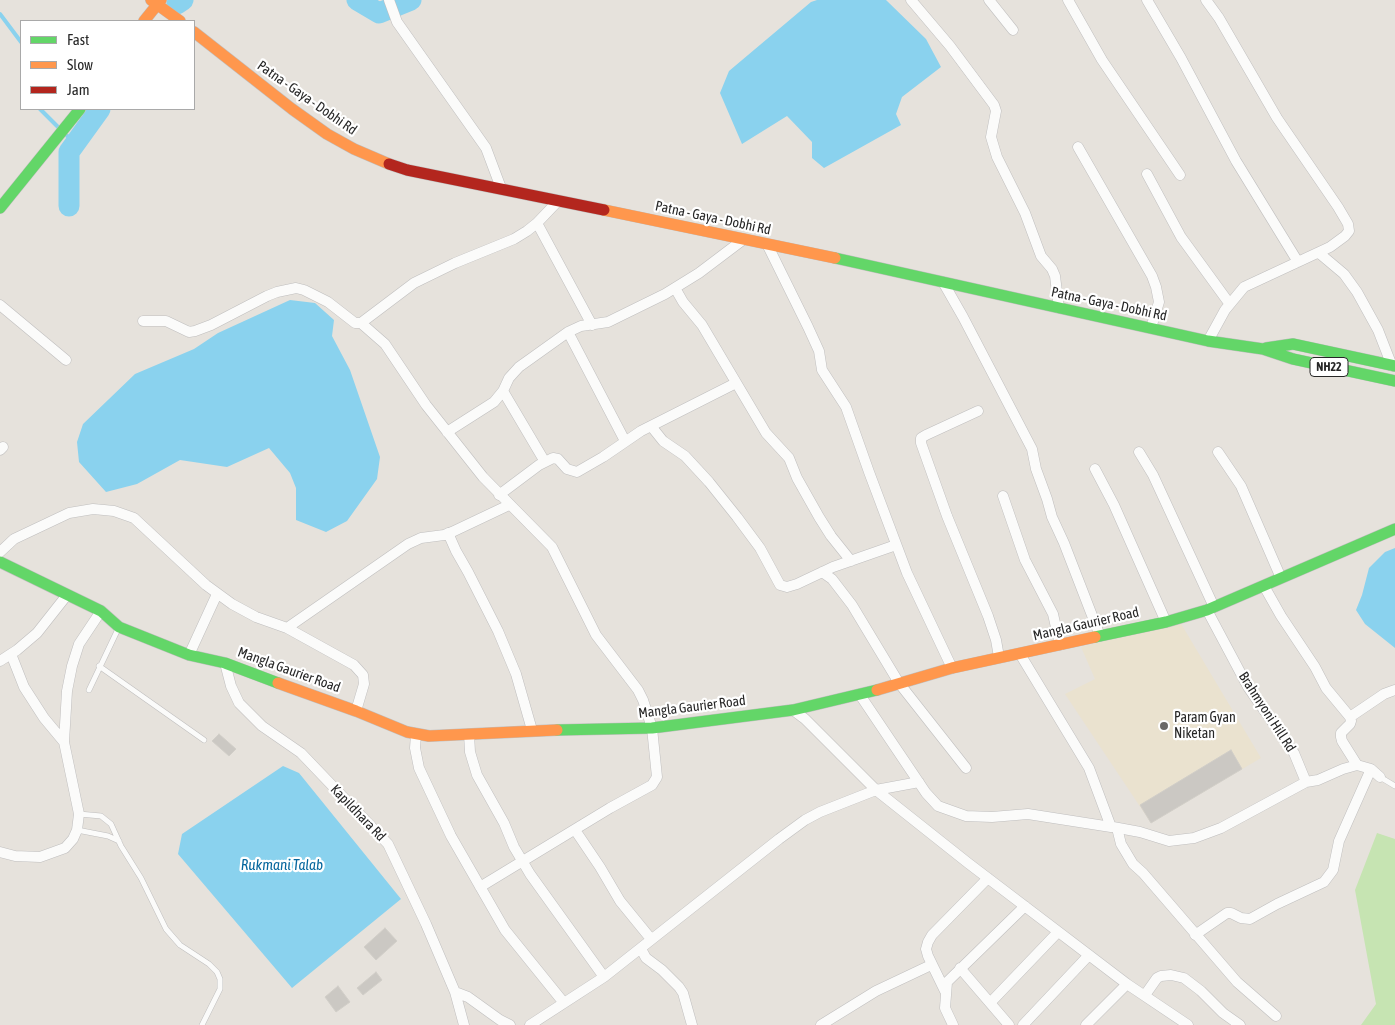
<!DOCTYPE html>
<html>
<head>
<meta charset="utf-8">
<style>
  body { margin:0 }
  #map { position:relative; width:1395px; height:1025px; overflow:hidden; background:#e6e2dc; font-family:"Asap Condensed",sans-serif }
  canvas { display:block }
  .legend { position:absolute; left:20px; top:20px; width:175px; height:90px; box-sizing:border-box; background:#fff; border:1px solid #a9a9a9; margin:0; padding:6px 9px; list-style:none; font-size:15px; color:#272727 }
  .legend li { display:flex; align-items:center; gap:10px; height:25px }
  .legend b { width:25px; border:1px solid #a9a9a9 }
</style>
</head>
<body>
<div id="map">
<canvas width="1395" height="1025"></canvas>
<ul class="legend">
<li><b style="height:6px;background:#63d668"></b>Fast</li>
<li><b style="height:6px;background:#ff974d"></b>Slow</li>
<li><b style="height:6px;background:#b3261e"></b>Jam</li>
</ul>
</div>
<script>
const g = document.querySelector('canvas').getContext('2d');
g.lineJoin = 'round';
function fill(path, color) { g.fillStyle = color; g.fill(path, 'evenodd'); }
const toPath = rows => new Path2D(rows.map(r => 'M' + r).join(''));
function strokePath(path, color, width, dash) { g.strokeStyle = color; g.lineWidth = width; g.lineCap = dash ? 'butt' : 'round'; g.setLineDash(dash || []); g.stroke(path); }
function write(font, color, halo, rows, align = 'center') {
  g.font = font + ' "Asap Condensed",sans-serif'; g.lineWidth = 4.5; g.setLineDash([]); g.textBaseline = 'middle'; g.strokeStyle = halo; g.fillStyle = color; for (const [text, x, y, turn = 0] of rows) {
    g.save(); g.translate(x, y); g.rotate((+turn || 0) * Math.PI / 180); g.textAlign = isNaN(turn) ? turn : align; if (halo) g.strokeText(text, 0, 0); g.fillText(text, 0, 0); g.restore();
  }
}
fill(toPath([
  [1180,622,1261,758,1151,823,1065,694,1095,679,1081,647]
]), '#eae2cf');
fill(toPath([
  [1377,833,1395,839,1395,1025,1361,1025,1376,1004,1355,890]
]), '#c6e4b2');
fill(toPath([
  [817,0,886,0,926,39,941,67,902,97,896,114,901,125,824,168,812,158,812,142,787,116,742,144,720,93,729,71,811,2],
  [290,300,315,303,334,320,332,336,350,370,380,457,377,479,347,521,326,532,296,520,296,488,290,473,269,448,227,467,180,460,137,484,106,492,79,462,77,442,83,424,135,374,194,349,218,333],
  [1395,548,1395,648,1365,624,1356,610,1362,595,1369,568,1385,552],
  [283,766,299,773,401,899,292,988,178,854,182,834]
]), '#8ad2ee');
strokePath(toPath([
  [0,14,21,42],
  [40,109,59,128],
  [64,133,75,143]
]), '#8ad2ee', 4);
strokePath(toPath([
  [357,0,379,13,411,0],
  [177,4,183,0],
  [69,206,69,152,100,109]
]), '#8ad2ee', 21);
const building = toPath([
  [219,734,236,749,229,756,212,741,219,734],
  [1231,750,1242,769,1151,823,1140,805,1231,750],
  [385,928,397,941,376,960,364,947,385,928],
  [376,972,382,980,363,995,357,988,376,972],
  [338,986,350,1002,336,1012,325,997,338,986]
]);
fill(building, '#cbc8c3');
strokePath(building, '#d1cec8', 1);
const lane = toPath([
  [99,666,204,740],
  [89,690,119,627],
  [1380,777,1395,786],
  [79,814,101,816,111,824,121,846,141,878,166,929,180,945,209,964,217,972,220,979,220,989,202,1025],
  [77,830,108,836,119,841]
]);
const street = toPath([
  [389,0,397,22,486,148,501,188],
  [911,0,950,46,994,105,996,111,991,137,997,157,1025,213,1041,256,1052,269,1055,276,1059,308],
  [989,0,1013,30],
  [1068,0,1102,60,1180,175],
  [1147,0,1181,58,1236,161,1298,262],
  [1206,0,1219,18,1277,118,1338,207,1348,224,1349,231,1345,236,1330,247,1244,287,1225,310,1208,341],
  [1078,147,1152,276,1156,287,1159,302,1151,328],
  [1147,174,1181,237,1229,303],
  [537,223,592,325],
  [767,244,808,327,819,351,822,370,846,407,869,472,907,573,952,668],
  [1319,253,1344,274,1357,292,1378,330,1392,366],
  [943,282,963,317,1032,449,1036,469,1047,499,1052,517,1064,543,1100,636],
  [675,288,683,302,702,325,766,433,789,458,797,478,819,517,831,536,851,561],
  [0,305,66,360],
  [143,321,166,321,189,332,195,331,211,325,267,296,277,292,296,288,304,290,328,302,355,323,361,323,414,283,455,263,514,239,527,231,537,223,558,201],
  [361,323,385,344,426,405,483,477,552,547,596,635,638,690,643,700,652,728,657,777,652,785,610,808,480,887],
  [568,332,625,441],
  [503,391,545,462],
  [978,411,926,435,921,438,921,443,947,516,988,616,996,640,999,657],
  [651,426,663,441,685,456,709,482,737,517,760,548,780,585,787,587,797,584,833,567,896,545],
  [447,432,494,402,503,391,509,378,519,367,568,332,581,326,608,322,665,294,699,273,744,239],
  [0,450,3,447],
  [1139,452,1153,475,1214,607],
  [1218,452,1241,486,1281,578],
  [1095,469,1114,505,1166,622],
  [499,495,539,465,553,458,558,459,567,469,577,472,603,457,641,431,736,383],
  [1003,496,1025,560,1053,614,1060,645],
  [448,533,456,551,468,572,498,631,516,674,532,730],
  [0,552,14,539,69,513,93,509,104,510,114,511,134,518,206,585,232,604,256,617,287,628,354,665,363,675,364,684,356,711],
  [822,572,832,579,852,605,899,683,966,768],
  [1264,586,1281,616,1315,667,1326,688,1350,717,1351,721,1350,724,1341,733,1341,737,1342,741,1357,765],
  [1207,610,1248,687,1294,753,1306,782,1318,780,1343,769,1357,765,1371,769,1380,777],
  [287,628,408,544,421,538,444,535,452,532,509,505],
  [11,654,24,687,44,718,64,742],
  [189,655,217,594],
  [0,661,17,650,37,633,67,595],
  [225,663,231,686,239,703,262,726,301,753,388,844,426,924,455,992],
  [860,695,926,793,938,806,966,816,992,817,1028,814,1111,827,1089,768,1020,654],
  [793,710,805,719,876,790,968,863,1127,984,1188,1025],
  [1350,717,1384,694,1395,690],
  [416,734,415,748,419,768,451,836,505,930,564,1003],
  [469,734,470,752,477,775,504,823,514,847,530,874,604,977,779,839,805,820,820,812,876,790,919,782],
  [1113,827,1140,832,1169,841,1194,838,1221,828,1306,782],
  [1117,828,1121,844,1133,864,1143,873,1237,982,1276,1016],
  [575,830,600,867,620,901,651,939],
  [0,852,15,856,40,857,65,848,73,839,77,830,79,814,64,742,67,691,72,666,79,644,101,611],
  [1195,935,1227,913,1231,913,1241,918,1250,919,1277,904,1324,882,1333,870,1339,841,1371,769],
  [641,949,646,958,662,970,679,987,683,993,692,1025],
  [960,968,1009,1025],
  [945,991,928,956,926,949,928,942,932,935,988,878],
  [1145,995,1157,978,1161,976,1171,975,1184,978,1201,991,1223,1013,1240,1025],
  [990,1003,1058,932],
  [464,1025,455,992,468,997,500,1020,510,1025],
  [530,1025,604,977],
  [821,1025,876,991,931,965],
  [953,1025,945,1008,947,982,1025,906],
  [1023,1025,1089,955],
  [1086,1025,1127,984]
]);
const fast = toPath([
  [0,208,80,109],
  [835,258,1208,341,1263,349,1293,359,1395,381],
  [1266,348,1293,344,1395,366],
  [0,562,101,611,119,627,189,655,225,663,278,683],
  [1095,637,1166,622,1207,610,1395,529],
  [557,730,652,728,793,710,877,690]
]);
const slow = toPath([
  [151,0,180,21],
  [144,21,161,0],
  [194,32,292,109,327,134,354,149,389,164],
  [604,210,835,258],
  [278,683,356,711,407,732,429,736,557,730],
  [877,690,952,668,1095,637]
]);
const jam = toPath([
  [389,164,407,170,604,210]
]);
strokePath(lane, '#bfbebe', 6);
strokePath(street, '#bfbebe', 11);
strokePath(fast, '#bfbebe', 12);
strokePath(slow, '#bfbebe', 12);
strokePath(jam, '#bfbebe', 12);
strokePath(lane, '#fbfbfa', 5);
strokePath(street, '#fbfbfa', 10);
strokePath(fast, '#63d668', 11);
strokePath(slow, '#ff974d', 11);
strokePath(jam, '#b3261e', 11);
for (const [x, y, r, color] of [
  [1164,726,5,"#6a6866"]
]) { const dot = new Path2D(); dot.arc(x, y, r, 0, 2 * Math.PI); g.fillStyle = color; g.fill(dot); strokePath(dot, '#fff', 2); }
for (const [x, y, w] of [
  [1329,367,38]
]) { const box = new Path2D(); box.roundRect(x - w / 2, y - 9.5, w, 19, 4); g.fillStyle = '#fff'; g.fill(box); strokePath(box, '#272727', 1); }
write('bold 12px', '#272727', null, [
  ["NH22",1329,367]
]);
write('14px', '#272727', '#fff', [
  ["Patna - Gaya - Dobhi Rd",307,98,35],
  ["Patna - Gaya - Dobhi Rd",713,218,12],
  ["Patna - Gaya - Dobhi Rd",1109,304,12],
  ["Mangla Gaurier Road",1086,624,-13],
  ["Mangla Gaurier Road",289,670,20],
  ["Mangla Gaurier Road",692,707,-7],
  ["Brahmyoni Hill Rd",1267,712,57],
  ["Kapildhara Rd",358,813,46]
]);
write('14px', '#272727', '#fff', [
  ["Param Gyan",1174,718],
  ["Niketan",1174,734]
], 'left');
write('italic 15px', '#05669d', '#fff', [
  ["Rukmani Talab",282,865]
]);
</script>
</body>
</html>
